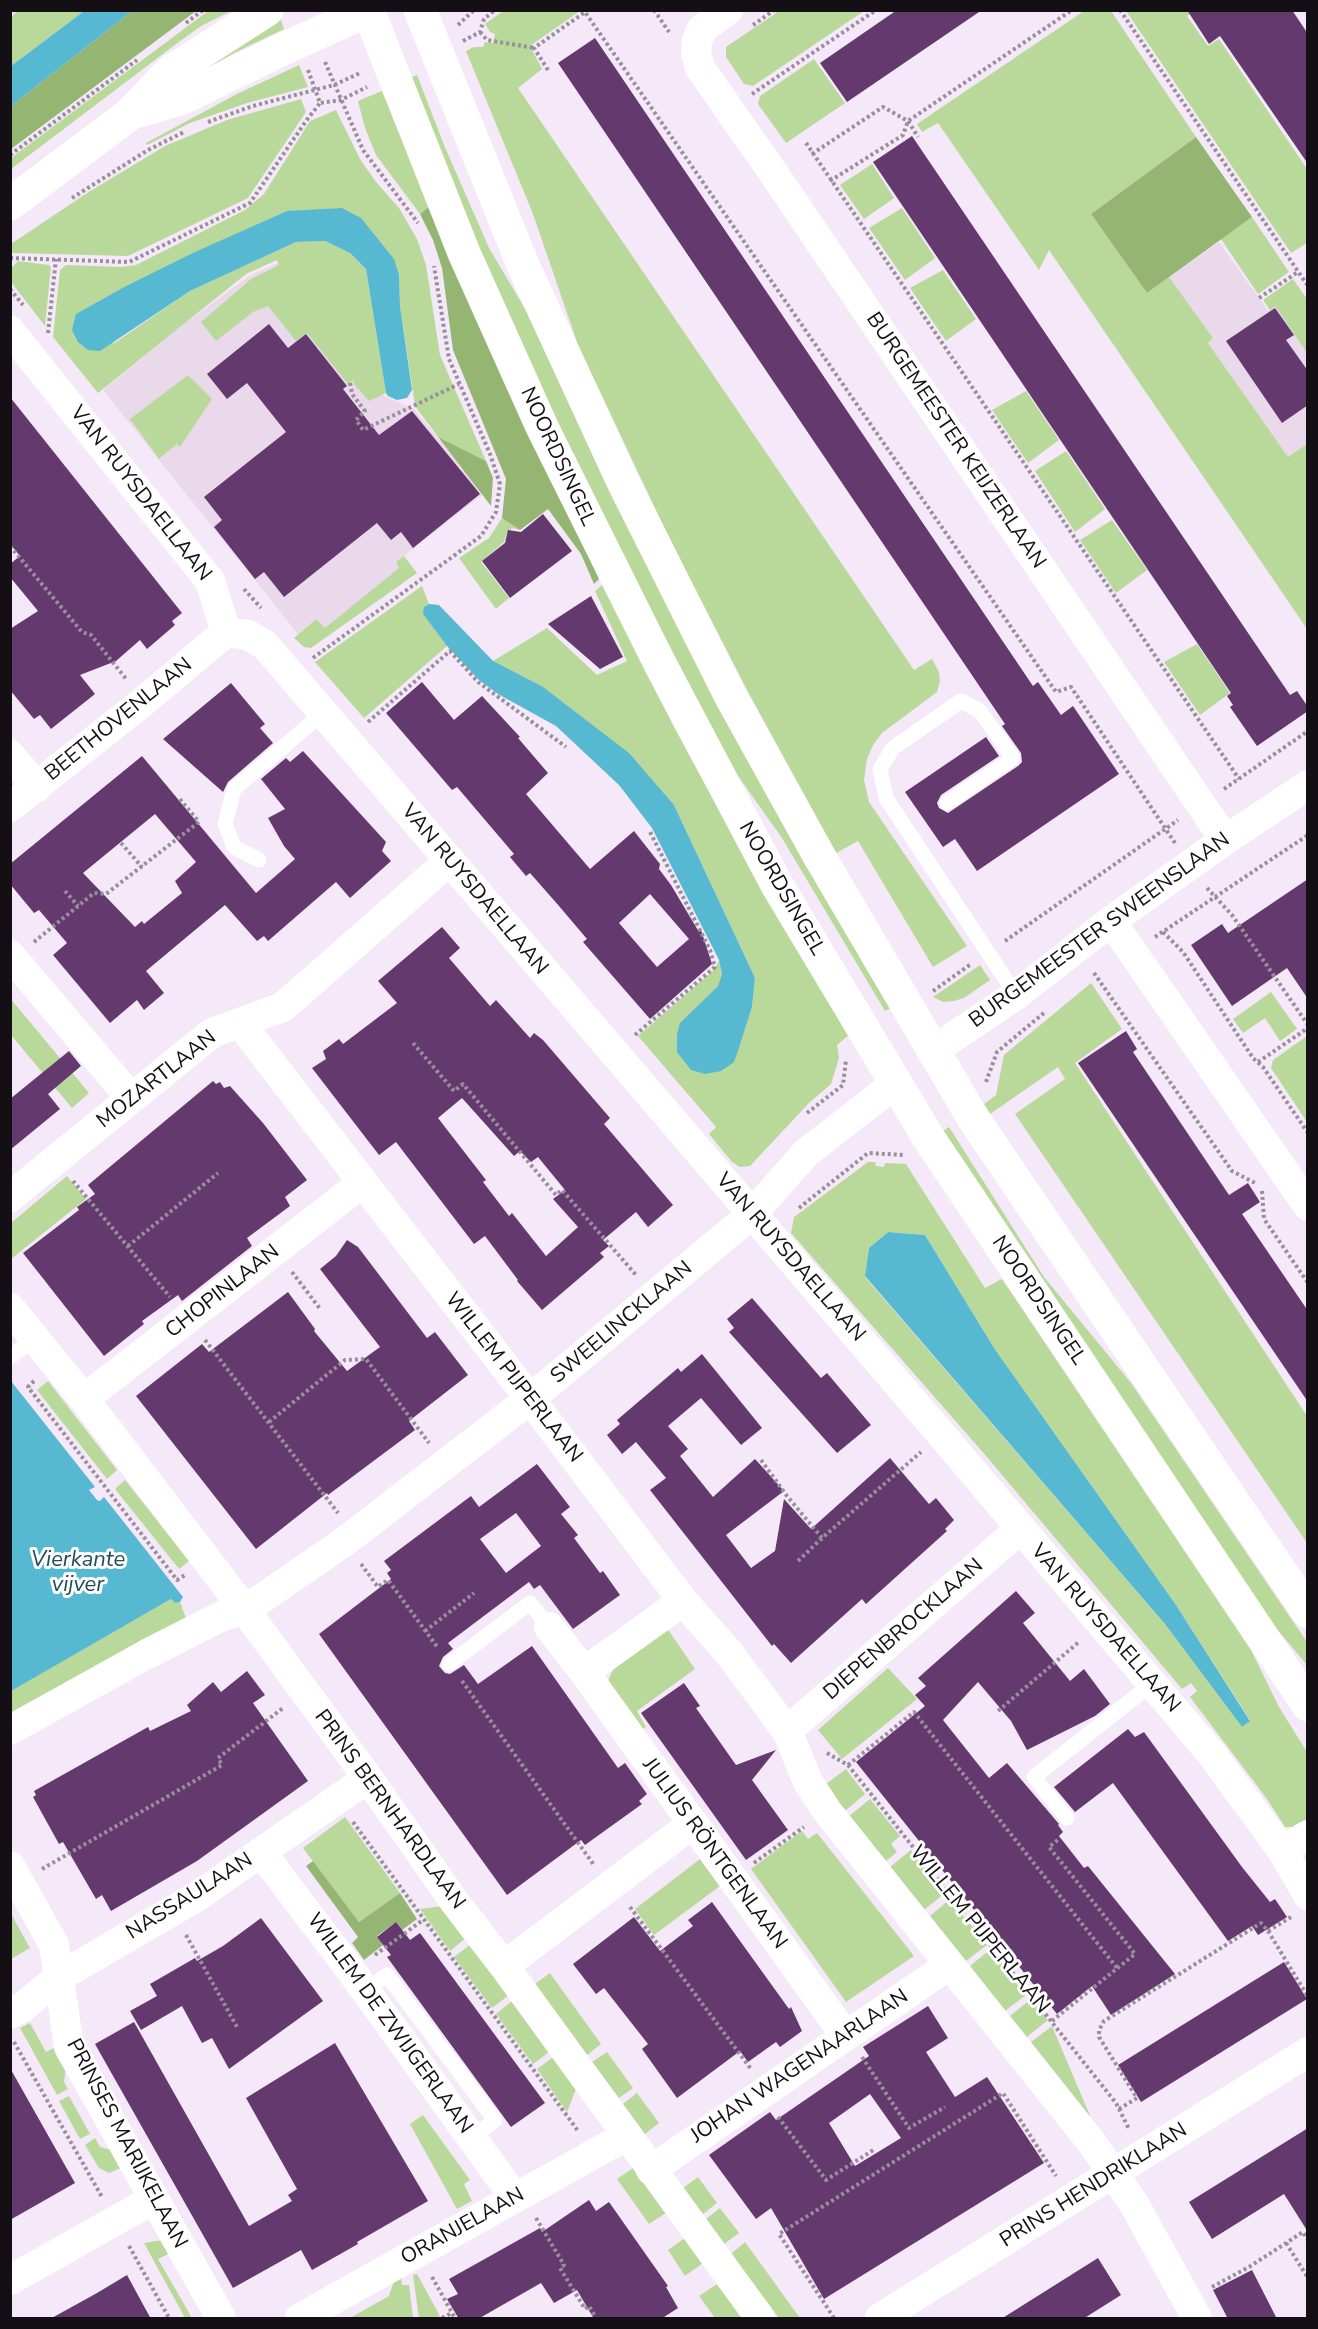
<!DOCTYPE html>
<html>
<head>
<meta charset="utf-8">
<style>
  body { margin:0 }
  #map { position:relative; width:1318px; height:2329px; overflow:hidden; background:#f5e8f8; font-family:"Nunito Sans",sans-serif }
  canvas { display:block }
  .frame { position:absolute; inset:0; border:12px solid #130f14; pointer-events:none }
</style>
</head>
<body>
<div id="map">
<canvas width="1318" height="2329"></canvas>
<div class="frame"></div>
</div>
<script>
const g = document.querySelector('canvas').getContext('2d');
g.lineJoin = 'round';
function fill(path, color) { g.fillStyle = color; g.fill(path, 'evenodd'); }
const toPath = rows => new Path2D(rows.map(r => 'M' + r).join(''));
function strokePath(path, color, width, dash) { g.strokeStyle = color; g.lineWidth = width; g.lineCap = dash ? 'butt' : 'round'; g.setLineDash(dash || []); g.stroke(path); }
function write(font, color, halo, rows, align = 'center') {
  g.font = font + ' "Nunito Sans",sans-serif'; g.lineWidth = 6; g.setLineDash([]); g.textBaseline = 'middle'; g.strokeStyle = halo; g.fillStyle = color; for (const [text, x, y, turn = 0] of rows) {
    g.save(); g.translate(x, y); g.rotate((+turn || 0) * Math.PI / 180); g.textAlign = isNaN(turn) ? turn : align; if (halo) g.strokeText(text, 0, 0); g.fillText(text, 0, 0); g.restore();
  }
}
fill(toPath([
  [1219,242,1268,311,1275,306,1307,353,1307,444,1288,458,1208,343,1213,338,1169,277],
  [299,253,375,392,414,409,483,494,396,562,399,568,325,629,316,619,298,634,103,390,184,324,249,276]
]), '#ead9ea');
fill(toPath([
  [19,10,84,10,84,11,11,66,11,17],
  [208,11,231,11,201,26,176,44,11,169,11,158],
  [503,11,580,11,530,46,542,69,518,88,914,670,932,659,939,672,940,681,937,692,882,733,873,745,867,759,864,780,869,802,967,946,933,967,858,841,836,853,747,690,670,540,578,345,533,214,466,51,474,47,483,47,485,42,493,43,495,34,490,32,485,24],
  [779,11,864,10,864,11,753,86,744,84,726,57,726,47],
  [1084,11,1111,11,1196,137,1091,214,1147,293,1169,277,1213,338,1208,343,1288,457,1307,444,1307,629,1049,250,1039,270,938,123,922,132,917,124],
  [1126,11,1195,11,1187,16,1208,46,1219,39,1307,169,1307,243,1291,253],
  [280,18,284,29,236,52,169,89],
  [814,59,845,103,786,143,758,104,760,96],
  [299,65,308,87,247,103,190,123,147,145,146,143,237,94],
  [417,75,444,145,489,248,540,334,891,1008,885,1011,782,838,733,769,589,490,531,365,477,243,410,78],
  [382,91,430,206,420,214,376,155,365,128,358,101],
  [301,99,306,112,248,198,128,256,13,253,11,251,11,244,87,193,165,146,227,120],
  [336,110,360,159,376,182,399,208,417,239,426,265,440,355,486,461,438,437,415,406,400,306,399,275,287,211,128,285,113,344,190,291,296,242,325,241,350,253,366,269,386,393,369,401,353,383,355,379,348,384,307,333,296,341,268,306,253,312,216,341,201,322,251,279,279,265,277,260,246,274,98,393,53,337,60,270,66,265,121,267,136,265,245,210,264,194,310,121],
  [872,164,894,198,864,219,840,185],
  [902,208,935,258,905,280,869,228],
  [1252,217,1289,272,1258,294,1221,239],
  [18,261,49,265,51,267,45,326,11,282,11,268],
  [943,270,976,319,946,341,910,288],
  [1293,279,1307,299,1307,353,1275,306,1270,310,1263,300],
  [188,375,212,399,180,447,177,444,159,459,130,419],
  [1026,391,1059,440,1028,463,992,410],
  [1066,451,1105,509,1075,532,1035,471],
  [502,518,520,530,512,528,507,533,504,542,481,562,509,598,496,609,459,558,489,538],
  [1112,520,1147,570,1116,593,1080,540],
  [404,556,417,573,311,648,304,647,294,638,316,619,325,628,399,568,396,562],
  [602,585,674,727,759,883,849,1035,837,1045,839,1058,831,1084,809,1103,750,1166,740,1167,732,1162,709,1134,716,1127,638,1036,715,969,719,960,722,974,718,986,681,1023,740,1045,752,1007,755,978,674,805,493,661,547,628,597,675,627,661,595,591],
  [422,586,429,604,424,607,424,614,447,646,364,718,315,662],
  [1197,644,1230,693,1200,715,1164,662],
  [980,965,990,980,964,998,954,1001,943,1002,933,997],
  [1091,983,1122,1029,1075,1063,1307,1416,1307,1543,1015,1114,1065,1079,1058,1067,990,1114,984,1104,996,1095,1004,1055],
  [1271,992,1297,1029,1280,1041,1265,1018,1243,1033,1233,1019],
  [10,998,89,1093,72,1108,11,1035],
  [1307,1036,1307,1122,1271,1068,1273,1060],
  [949,1127,1044,1277,1131,1383,1307,1642,1307,1665,1270,1621,943,1131],
  [868,1162,875,1162,876,1166,884,1167,885,1163,906,1164,985,1288,1002,1279,1251,1650,1279,1707,1307,1752,1307,1820,1297,1827,1285,1827,1267,1799,1190,1697,1197,1691,1191,1683,1182,1689,987,1457,791,1233,794,1217],
  [888,1232,925,1235,994,1348,1176,1605,1250,1720,1242,1727,1165,1624,865,1277,869,1248],
  [67,1176,86,1199,11,1259,11,1223],
  [48,1381,117,1470,107,1479,37,1390],
  [125,1480,189,1561,179,1569,115,1489],
  [171,1599,175,1603,180,1602,186,1618,11,1716,10,1691],
  [667,1628,695,1669,637,1711,646,1727,639,1732,608,1681,615,1665],
  [888,1668,917,1699,842,1759,818,1730],
  [846,1769,865,1794,845,1811,826,1784],
  [870,1799,900,1836,891,1844,897,1852,886,1861,849,1816],
  [345,1817,400,1893,359,1922,303,1848],
  [802,1831,808,1839,817,1833,914,1956,846,2002,751,1869],
  [911,1850,945,1893,924,1910,890,1867],
  [700,1859,720,1886,654,1935,635,1909],
  [950,1899,987,1945,966,1961,930,1916],
  [443,1906,466,1938,450,1951,420,1909],
  [11,1914,30,1948,11,1959,10,1914],
  [471,1944,509,1995,492,2008,454,1957],
  [991,1949,1027,1994,1005,2011,970,1966],
  [550,1973,601,2044,587,2055,535,1984],
  [1031,1999,1048,2020,1027,2037,1010,2016],
  [512,2001,549,2052,533,2064,496,2014],
  [30,2023,46,2052,56,2047,66,2068,64,2082,68,2089,57,2095,20,2028],
  [1052,2026,1091,2118,1031,2042],
  [607,2052,633,2088,619,2098,592,2062],
  [553,2057,576,2089,567,2112,537,2069],
  [637,2093,659,2123,645,2134,623,2104],
  [69,2096,90,2134,80,2139,59,2101],
  [423,2115,470,2180,464,2184,472,2201,457,2209,410,2124],
  [95,2138,100,2147,111,2150,121,2168,109,2173,99,2168,85,2145],
  [633,2168,666,2213,649,2224,617,2179],
  [698,2177,717,2203,703,2214,683,2188],
  [720,2208,739,2233,724,2244,706,2219],
  [685,2238,703,2263,685,2276,668,2250],
  [163,2240,170,2253,158,2259,192,2318,185,2318,144,2243],
  [745,2242,800,2318,779,2318,731,2254],
  [417,2274,440,2316,435,2318,419,2318,413,2275],
  [401,2277,402,2285,409,2285,413,2318,350,2318,389,2296,394,2281],
  [717,2284,743,2318,715,2318,699,2296]
]), '#b9d99a');
fill(toPath([
  [132,11,196,11,11,149,11,106],
  [1196,137,1252,217,1147,293,1091,214],
  [430,206,599,579,594,584,581,554,548,509,520,530,502,518,506,479,453,350,442,268,433,240,420,214],
  [438,437,486,461,493,478,491,506],
  [313,1861,359,1922,400,1893,417,1919,402,1930,396,1922,377,1936,383,1945,364,1960,352,1943,358,1937,306,1866]
]), '#95b673');
fill(toPath([
  [84,11,132,11,11,106,11,66],
  [342,208,361,218,394,259,399,275,400,306,412,390,407,398,397,400,388,396,386,393,366,269,350,253,325,241,296,242,190,291,100,351,88,350,78,342,72,330,76,314,128,285,195,252,287,211],
  [429,604,439,605,493,661,543,687,629,753,674,805,755,978,752,1007,740,1045,734,1062,721,1071,705,1074,691,1070,677,1052,677,1034,680,1023,718,986,722,974,719,960,652,828,619,785,556,726,498,694,479,680,447,646,423,614,424,607],
  [888,1232,925,1235,994,1348,1176,1605,1250,1721,1242,1727,1165,1624,865,1276,869,1248],
  [11,1381,95,1487,89,1490,97,1500,100,1501,104,1497,183,1597,180,1602,175,1603,171,1599,11,1691]
]), '#57b8d2');
fill(toPath([
  [897,10,982,10,847,102,820,63],
  [1187,10,1292,10,1308,34,1308,164,1220,36,1209,44],
  [595,38,1033,686,1038,682,1061,715,1073,706,1119,774,977,871,955,839,943,847,905,792,986,737,999,756,941,795,937,803,939,808,948,813,1018,766,1022,762,1021,753,1002,726,1005,724,558,63],
  [912,136,1290,695,1297,691,1308,707,1308,711,1257,746,1230,707,1233,705,1227,696,1231,693,873,162],
  [1275,308,1294,335,1286,340,1308,371,1308,405,1282,423,1226,341],
  [269,324,288,348,306,334,347,386,343,389,379,435,412,411,480,494,413,548,401,532,391,540,377,523,284,597,264,572,255,579,214,527,222,520,204,497,286,432,247,383,227,399,207,374],
  [10,397,182,613,172,621,175,625,147,649,140,640,116,661,80,675,95,694,51,729,40,715,34,719,10,690,10,629,38,611,10,577,10,564,20,556,10,544],
  [543,514,572,551,510,598,482,561,505,543,508,530,521,532],
  [591,596,623,657,600,669,548,624],
  [422,682,454,720,482,696,520,737,518,738,548,773,526,794,590,869,634,831,660,864,659,869,671,885,699,932,701,930,712,964,650,1019,583,942,587,939,559,906,530,873,526,876,510,857,514,854,457,787,452,790,386,713],
  [650,894,689,939,657,967,619,923],
  [231,683,265,724,260,728,273,743,228,782,223,792,163,739],
  [303,751,386,842,382,851,391,861,350,898,336,882,268,941,264,936,257,941,225,905,146,971,164,993,144,1010,137,1000,110,1023,53,955,67,943,39,910,34,913,10,884,10,864,142,756,256,893,295,859,284,846,268,818,285,809,261,779,286,758,290,762],
  [155,814,196,862,175,881,182,893,144,924,142,921,135,927,83,873],
  [1308,879,1308,999,1287,968,1232,1006,1191,945,1222,924,1228,933],
  [442,927,460,948,449,958,490,1006,496,1000,530,1038,534,1033,543,1040,610,1118,604,1124,673,1205,648,1227,636,1212,603,1240,609,1246,600,1253,604,1257,542,1310,517,1281,518,1280,485,1236,474,1244,396,1142,379,1155,312,1068,326,1059,323,1051,339,1039,343,1044,397,1003,378,981],
  [462,1098,514,1156,520,1151,531,1162,538,1157,565,1190,553,1199,578,1227,546,1256,512,1213,509,1216,483,1182,486,1180,438,1118],
  [1126,1031,1137,1049,1133,1052,1229,1195,1248,1183,1260,1202,1242,1214,1308,1311,1308,1402,1078,1063],
  [69,1051,81,1066,48,1094,60,1109,10,1150,10,1099],
  [213,1081,216,1084,220,1082,224,1088,230,1086,263,1123,307,1180,285,1197,290,1206,247,1238,252,1246,182,1301,178,1295,142,1321,144,1324,104,1356,23,1253,79,1210,77,1207,95,1194,88,1185],
  [347,1240,358,1247,427,1338,435,1332,468,1375,409,1421,415,1430,328,1495,327,1493,256,1549,136,1396,202,1344,209,1352,288,1292,315,1329,314,1331,347,1371,380,1347,320,1269,336,1256],
  [752,1298,821,1378,827,1373,871,1425,837,1453,729,1332,734,1328,727,1319],
  [702,1354,762,1428,741,1445,701,1398,668,1426,688,1449,680,1456,713,1497,755,1459,784,1491,726,1535,751,1568,775,1551,784,1499,811,1529,890,1458,929,1504,936,1498,954,1520,945,1529,947,1531,866,1604,862,1599,791,1663,774,1644,772,1646,650,1490,666,1478,636,1442,622,1454,607,1435,620,1424,617,1420,678,1368,681,1372],
  [537,1464,570,1507,561,1514,578,1535,574,1538,600,1573,603,1571,620,1595,573,1629,540,1585,534,1589,529,1582,448,1643,453,1649,443,1657,439,1666,445,1673,450,1674,464,1665,478,1684,532,1646,618,1768,625,1763,647,1794,639,1801,642,1804,585,1845,581,1840,507,1895,319,1634,391,1579,387,1573,391,1570,384,1561,471,1496,479,1507],
  [516,1513,541,1546,506,1573,480,1539],
  [1016,1591,1035,1613,1023,1623,1070,1681,1084,1669,1110,1704,1095,1716,1027,1750,1011,1721,978,1682,943,1720,989,1778,1007,1763,1059,1824,1058,1825,1063,1832,1059,1836,1084,1868,1088,1866,1175,1974,1111,2015,1092,1986,1057,2014,856,1762,925,1706,915,1695,926,1686,918,1678],
  [247,1671,265,1695,253,1703,308,1781,197,1861,111,1911,102,1895,96,1899,63,1842,59,1844,33,1797,36,1795,34,1791,148,1727,150,1731,191,1711,187,1705,213,1682,221,1692],
  [684,1683,700,1706,696,1708,736,1765,776,1750,752,1780,788,1830,746,1860,641,1713],
  [1128,1729,1135,1737,1144,1732,1242,1867,1270,1902,1275,1899,1287,1917,1258,1935,1252,1926,1228,1941,1113,1783,1075,1812,1054,1787],
  [712,1902,789,2009,791,2007,802,2031,780,2047,776,2042,748,2062,740,2051,677,2098,642,2049,648,2044,604,1988,596,1994,573,1964,634,1917,660,1951,693,1926,688,1920],
  [261,1918,323,2001,229,2069,212,2038,202,2043,182,2006,141,2030,130,2011,157,1996,150,1984,195,1958,197,1961,223,1946],
  [396,1922,410,1940,420,1933,545,2103,511,2127,387,1957,391,1955,377,1937],
  [1284,1962,1307,1999,1141,2102,1118,2065],
  [928,2006,948,2038,926,2052,955,2097,987,2077,1044,2163,824,2299,771,2208,756,2219,709,2155,770,2112,776,2120,869,2056,863,2047],
  [870,2094,901,2138,855,2166,829,2123],
  [134,2022,249,2226,292,2201,288,2195,297,2189,246,2098,335,2043,428,2201,357,2242,358,2244,312,2270,301,2250,233,2288,95,2044],
  [10,2068,75,2183,10,2220],
  [1308,2128,1308,2232,1284,2194,1212,2239,1189,2202],
  [589,2200,596,2211,609,2202,668,2286,666,2287,678,2308,661,2319,594,2319,577,2290,554,2303,541,2283,478,2319,459,2319,447,2299,458,2294,449,2279,540,2228,542,2232],
  [1098,2258,1121,2295,1083,2319,1001,2319],
  [1252,2270,1277,2319,1228,2319,1213,2290],
  [127,2275,151,2319,50,2319,97,2293]
]), '#63396e');
strokePath(toPath([
  [654,10,669,32],
  [1120,10,1308,286],
  [186,23,203,10],
  [458,25,474,10],
  [753,25,774,10],
  [480,32,487,40,534,48],
  [463,41,480,32,484,19,495,10],
  [325,62,363,150,418,223],
  [308,70,320,103,341,100,367,87],
  [548,70,534,48,585,12,1056,692,1071,687,1175,843],
  [752,94,876,10],
  [208,122,253,106,334,85,360,73],
  [806,143,1239,779],
  [812,154,883,107,908,121,918,137],
  [10,155,137,60],
  [830,181,903,135,908,121,1072,10],
  [72,198,148,150,184,132],
  [10,258,129,262,250,203,306,121,320,103],
  [10,289,23,305],
  [1259,298,1298,272],
  [48,333,56,259],
  [350,383,352,394,365,411,356,420,363,430,459,384],
  [10,546,82,632,91,635,127,680],
  [244,589,261,608],
  [313,658,481,536,496,512,500,484,490,454,449,359,434,266],
  [368,722,450,651,478,682,566,747],
  [1224,789,1308,731],
  [121,843,142,867],
  [1207,888,1232,915,1308,1025],
  [65,891,78,906],
  [1163,932,1183,952,1253,1058,1263,1067,1308,1133],
  [1155,937,1308,835],
  [1005,941,1178,820],
  [34,942,94,893,106,894,199,822,178,797],
  [1094,973,1232,1171,1257,1184],
  [933,991,971,964],
  [635,1035,715,967,710,950,650,832],
  [413,1043,454,1091,463,1084,556,1195,562,1190,636,1275],
  [1258,1062,1308,1028],
  [986,1082,997,1052,1045,1012],
  [807,1113,843,1085,846,1060],
  [73,1181,170,1297],
  [1262,1191,1264,1219,1308,1283],
  [799,1208,868,1153,904,1155],
  [128,1246,218,1173],
  [292,1272,321,1310],
  [205,1340,338,1513],
  [34,1381,28,1387,177,1580,185,1575],
  [269,1422,345,1360,366,1359,429,1443],
  [761,1460,787,1496,822,1538,921,1452],
  [798,1561,822,1538],
  [361,1564,378,1587,388,1580,438,1648],
  [425,1631,474,1593],
  [462,1681,594,1865],
  [998,1711,1080,1641],
  [827,1753,848,1765,1116,2103,1129,2129],
  [848,1765,914,1712,1117,1968],
  [353,1822,578,2131],
  [754,1863,804,1827],
  [42,1869,222,1765,218,1758,283,1708],
  [630,1907,751,2069],
  [1268,1931,1308,1997],
  [186,1935,237,2027],
  [375,1955,423,1920],
  [1052,2021,1135,1954,1049,1847,1060,1838],
  [14,2042,102,2197],
  [862,2057,909,2128,945,2107],
  [1119,2109,1137,2098,1099,2037,1099,2030,1104,2021,1261,1923,1268,1931,1291,1917],
  [778,2117,826,2180,875,2149],
  [536,2218,564,2265,560,2268,585,2309,589,2306,596,2318],
  [1286,2243,1308,2278],
  [129,2246,169,2318],
  [432,2277,455,2318],
  [1212,2287,1249,2267,1303,2232,1308,2240],
  [442,2318,452,2313],
  [834,2318,779,2234,1003,2093,1056,2176]
]), '#988f9b', 4, [3, 3]);
strokePath(toPath([
  [947,803,1013,758,980,711,961,701,893,748,880,769,886,798,1016,995],
  [259,860,234,847,225,824,234,789,323,713],
  [10,1357,34,1339],
  [449,1664,530,1603,549,1627],
  [1067,1818,1034,1777,1153,1683],
  [365,1991,387,1975,495,2120,472,2138]
]), '#fff', 15);
strokePath(toPath([
  [728,10,702,29,697,40,696,53,700,68,770,168,1225,840],
  [10,331,210,581,226,632],
  [226,632,248,635,265,645,941,1434,1210,1752,1282,1850,1308,1895],
  [10,755,37,787],
  [10,807,144,701,226,632],
  [1111,921,1308,1206],
  [10,955,131,1098],
  [240,1023,530,1399,683,1601,729,1653,787,1731,808,1782,827,1811,1092,2143,1134,2204,1197,2318],
  [934,1050,1016,995,1111,921,1225,840,1308,785],
  [10,1197,212,1033,283,1007,449,861],
  [10,1308,84,1399,245,1610,368,1778,454,1901,504,1966,760,2318],
  [84,1399,362,1183],
  [549,1627,584,1672,845,2035],
  [584,1672,683,1601],
  [10,1730,147,1654,222,1616,245,1610,344,1542,530,1399,752,1214,806,1153,896,1083],
  [787,1731,1020,1529],
  [1282,1850,1308,1835],
  [261,1852,352,1972,515,2198],
  [10,1866,54,1945,69,2047,221,2318],
  [504,1966,692,1824],
  [10,2014,23,2007,59,1977,198,1896,368,1778],
  [651,2170,949,1965],
  [10,2280,154,2199],
  [300,2318,626,2136],
  [880,2318,1308,2052]
]), '#fff', 30);
strokePath(toPath([
  [132,113,181,99,283,49,369,10],
  [10,204,130,114,170,72,267,10]
]), '#fff', 33);
strokePath(toPath([
  [368,10,464,253,542,427,660,664,777,885,928,1137,1308,1705],
  [420,10,523,265,624,484,731,697,818,854,973,1118,1308,1612]
]), '#fff', 33);
write('21px', '#130f14', '#fff', [
  ["BURGEMEESTER KEIJZERLAAN",955,441,56],
  ["NOORDSINGEL",557,457,65],
  ["VAN RUYSDAELLAAN",140,494,52],
  ["BEETHOVENLAAN",119,720,-39],
  ["NOORDSINGEL",781,889,60],
  ["VAN RUYSDAELLAAN",474,890,50],
  ["BURGEMEESTER SWEENSLAAN",1100,931,-36],
  ["MOZARTLAAN",157,1080,-38],
  ["VAN RUYSDAELLAAN",790,1258,49],
  ["CHOPINLAAN",223,1292,-38],
  ["NOORDSINGEL",1038,1301,56],
  ["SWEELINCKLAAN",622,1323,-40],
  ["WILLEM PIJPERLAAN",513,1378,52],
  ["VAN RUYSDAELLAAN",1105,1629,49],
  ["DIEPENBROCKLAAN",904,1630,-41],
  ["PRINS BERNHARDLAAN",389,1810,54],
  ["JULIUS RÖNTGENLAAN",714,1854,54],
  ["NASSAULAAN",190,1897,-32],
  ["WILLEM PIJPERLAAN",979,1930,51],
  ["WILLEM DE ZWIJGERLAAN",389,2024,54],
  ["JOHAN WAGENAARLAAN",800,2067,-34],
  ["PRINSES MARIJKELAAN",126,2144,62],
  ["PRINS HENDRIKLAAN",1094,2186,-32],
  ["ORANJELAAN",463,2227,-29]
]);
write('italic 22px', '#234e59', '#fff', [
  ["Vierkante",78,1561],
  ["vijver",78,1586]
]);
</script>
</body>
</html>
